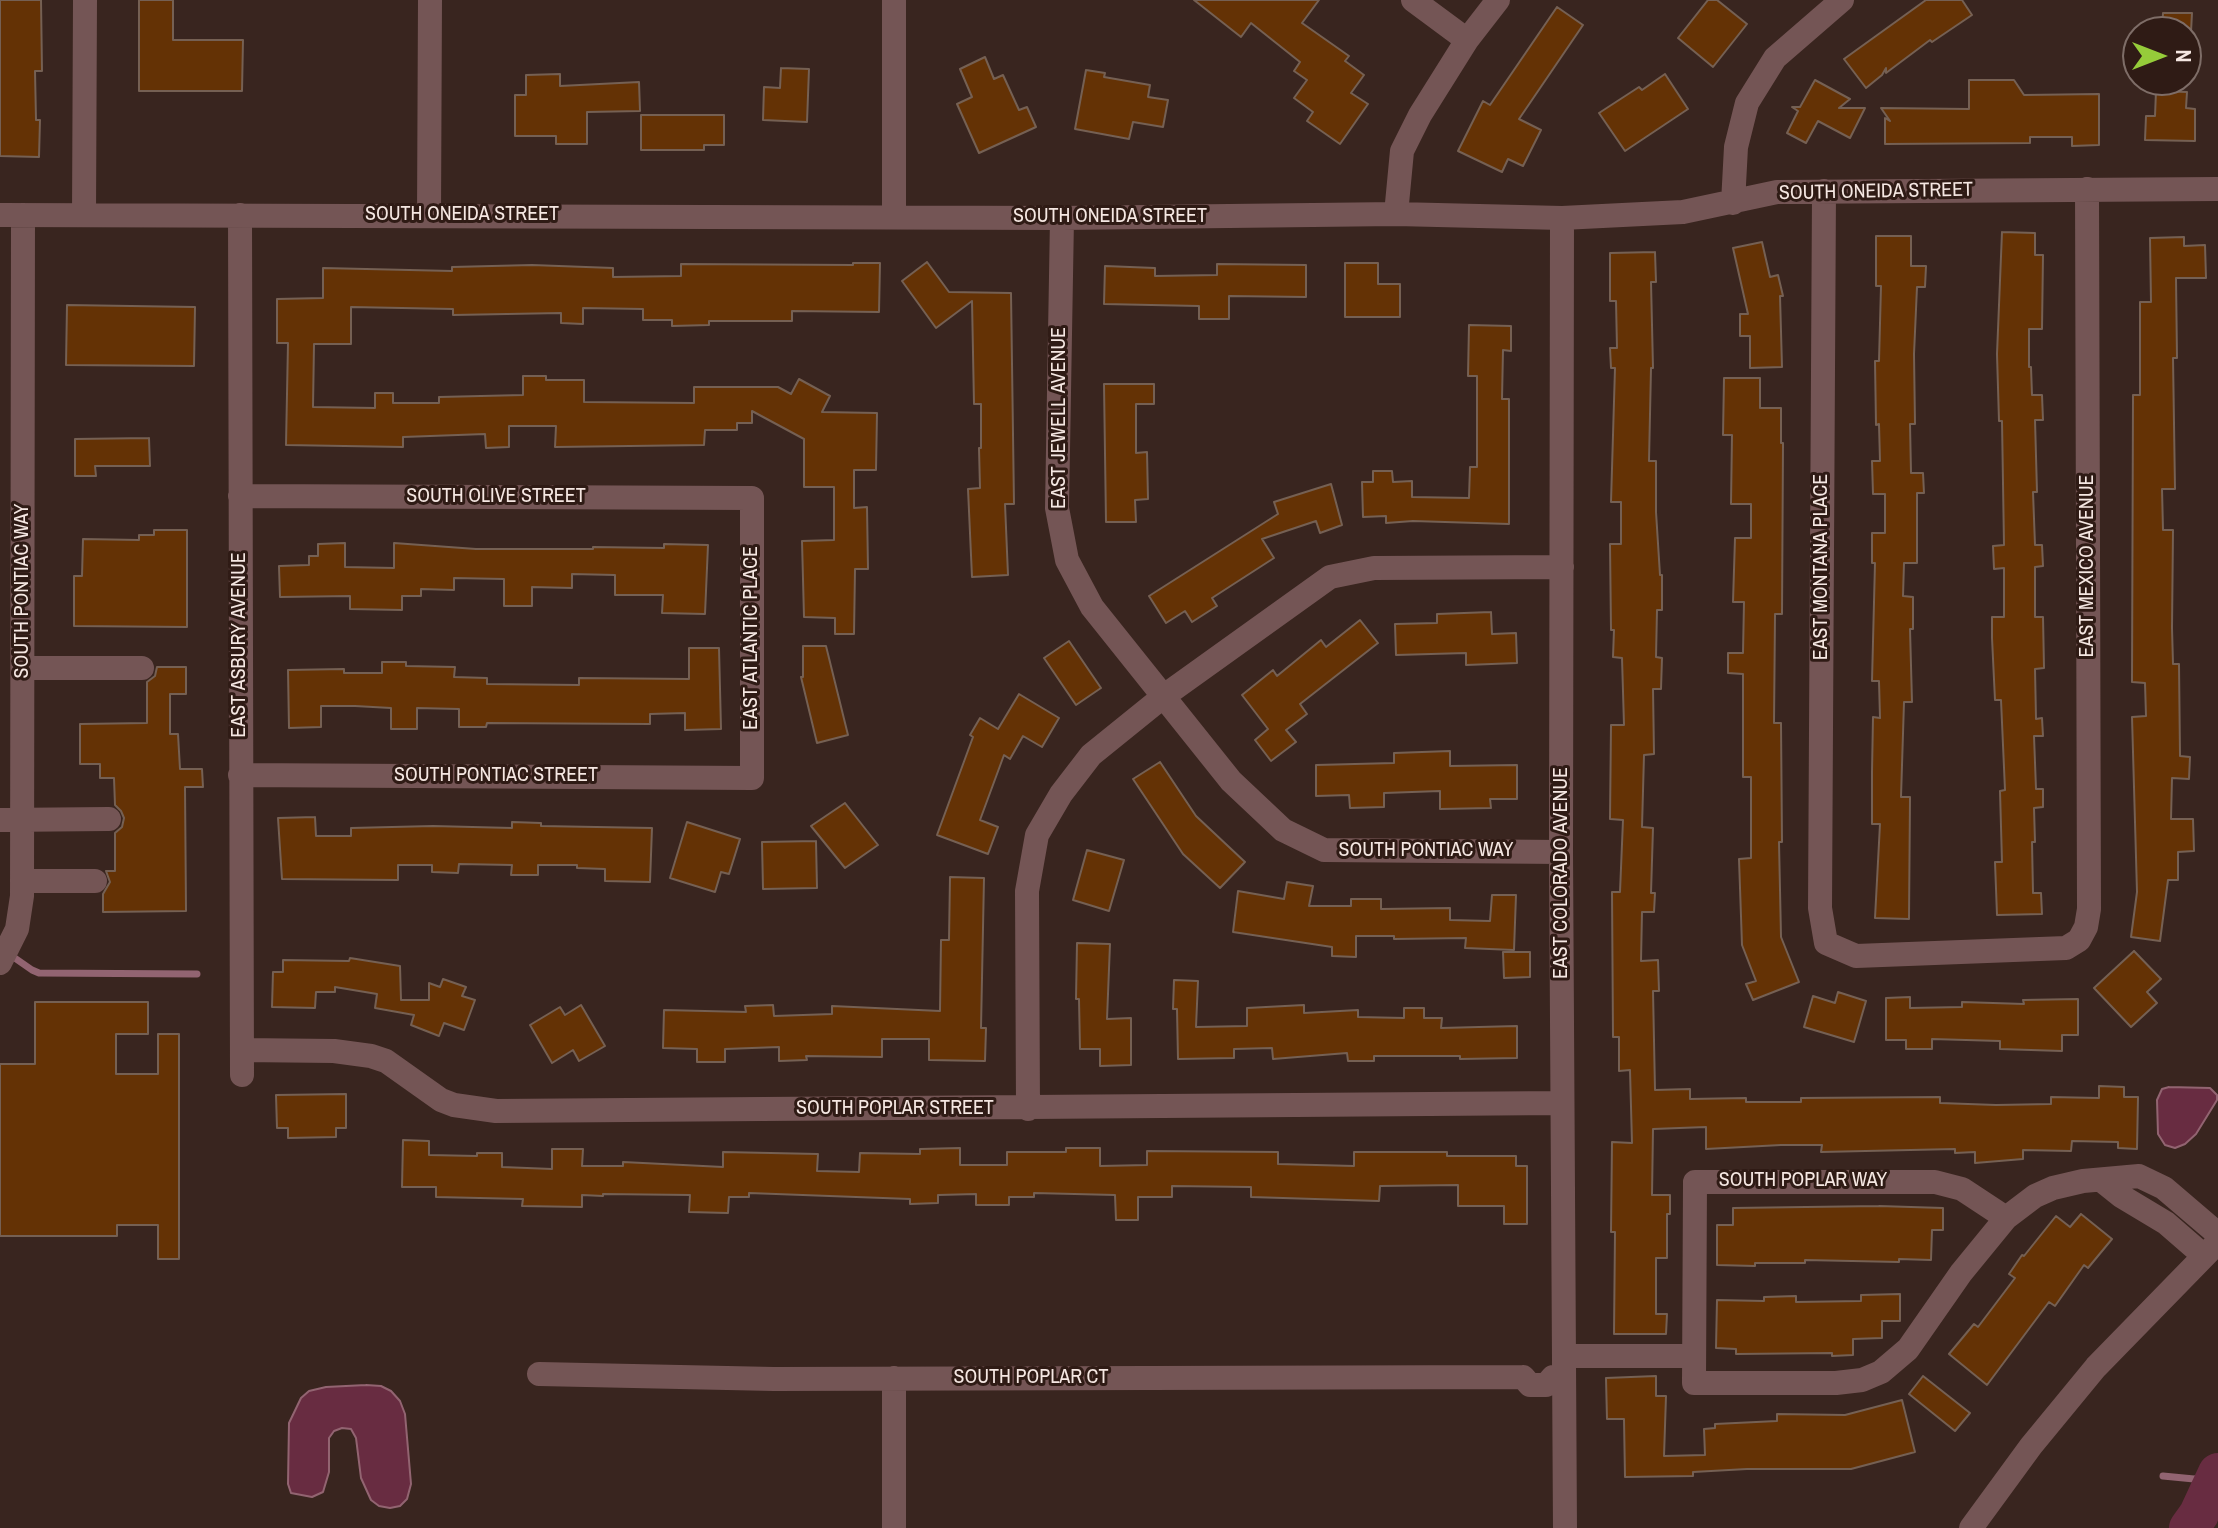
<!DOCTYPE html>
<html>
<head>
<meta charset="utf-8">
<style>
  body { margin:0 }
  #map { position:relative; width:2218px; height:1528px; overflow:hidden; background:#39251f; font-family:"Archivo Narrow",sans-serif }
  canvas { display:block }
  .north { position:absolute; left:2122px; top:16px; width:80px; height:80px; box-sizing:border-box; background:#2f1b15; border:2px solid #7e6d67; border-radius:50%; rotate:90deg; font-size:22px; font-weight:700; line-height:32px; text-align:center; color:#f5e7e2 }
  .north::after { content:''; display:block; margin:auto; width:28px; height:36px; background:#96cc3a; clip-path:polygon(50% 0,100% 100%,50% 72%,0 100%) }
</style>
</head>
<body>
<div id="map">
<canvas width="2218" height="1528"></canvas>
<div class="north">N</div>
</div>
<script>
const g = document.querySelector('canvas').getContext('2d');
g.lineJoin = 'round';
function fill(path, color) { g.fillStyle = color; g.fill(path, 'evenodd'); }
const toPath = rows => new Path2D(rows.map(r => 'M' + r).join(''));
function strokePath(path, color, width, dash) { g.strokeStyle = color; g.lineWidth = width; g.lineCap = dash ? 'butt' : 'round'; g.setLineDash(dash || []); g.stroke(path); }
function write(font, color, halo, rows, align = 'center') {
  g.font = font + ' "Archivo Narrow",sans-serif'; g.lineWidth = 6; g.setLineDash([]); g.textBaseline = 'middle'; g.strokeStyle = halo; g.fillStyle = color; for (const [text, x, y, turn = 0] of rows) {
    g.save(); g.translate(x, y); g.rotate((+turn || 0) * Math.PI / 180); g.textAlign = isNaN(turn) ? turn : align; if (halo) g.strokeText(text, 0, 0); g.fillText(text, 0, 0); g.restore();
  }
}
const water = toPath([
  [2169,1087,2210,1088,2217,1095,2217,1100,2196,1134,2185,1144,2175,1148,2165,1145,2158,1134,2157,1100,2162,1089,2169,1087],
  [366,1385,381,1386,391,1391,400,1401,405,1414,411,1484,407,1499,400,1506,390,1508,379,1506,371,1500,361,1478,356,1438,351,1429,342,1428,334,1431,329,1438,329,1472,323,1492,312,1497,291,1493,288,1484,289,1423,301,1398,309,1391,326,1387,366,1385]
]);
fill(water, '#682c41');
strokePath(water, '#926471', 2);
strokePath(toPath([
  [9,954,32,970,39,973,197,974],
  [2163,1476,2194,1479,2216,1476]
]), '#926471', 7);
strokePath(toPath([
  [2189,1528,2199,1514,2218,1473]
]), '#682c41', 40);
const building = toPath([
  [0,0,41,0,42,71,35,71,36,120,40,120,39,157,0,156,0,0],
  [139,0,173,0,173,40,243,40,242,91,139,91,139,0],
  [1194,0,1319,0,1302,23,1349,56,1345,61,1364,75,1351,93,1368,104,1340,144,1307,121,1313,112,1294,98,1307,80,1294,71,1300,62,1251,23,1241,37,1194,0],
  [1708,0,1717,0,1747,24,1713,67,1678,38,1708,0],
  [1926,0,1962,0,1972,15,1932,42,1930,40,1886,73,1886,68,1882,75,1866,88,1844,59,1926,0],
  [1557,7,1583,25,1519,119,1541,130,1523,166,1508,159,1502,172,1458,151,1483,101,1490,105,1557,7],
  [2163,13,2192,13,2191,32,2162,32,2163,13],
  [985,57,994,79,1003,75,1019,110,1027,107,1036,127,979,153,957,104,972,97,960,69,985,57],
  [781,68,809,69,807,122,763,120,764,87,780,88,781,68],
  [1086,70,1105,73,1104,77,1150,85,1148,97,1168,100,1163,127,1133,122,1129,139,1075,129,1086,70],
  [560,74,560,86,639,82,640,111,587,112,587,144,556,144,556,136,515,136,515,95,526,95,526,75,560,74],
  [1665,74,1688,109,1625,151,1599,113,1639,87,1642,90,1665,74],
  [1815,80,1850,99,1839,108,1865,108,1850,138,1818,121,1806,143,1787,133,1798,111,1792,107,1800,107,1815,80],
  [1969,80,2014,80,2024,95,2099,94,2099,145,2072,146,2072,137,2030,137,2030,143,1885,144,1885,118,1890,121,1881,108,1969,109,1969,80],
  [2156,91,2187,92,2186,108,2195,109,2195,141,2145,140,2146,116,2155,116,2156,91],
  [641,115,724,115,724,145,704,145,704,150,641,150,641,115],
  [2002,232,2035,233,2035,255,2043,255,2042,329,2029,329,2029,367,2031,367,2032,395,2042,395,2043,420,2035,420,2037,492,2033,492,2035,545,2042,545,2043,566,2035,567,2035,617,2043,617,2044,668,2035,669,2036,719,2042,718,2043,736,2034,736,2036,789,2043,789,2043,807,2034,808,2035,842,2032,842,2033,893,2041,893,2042,914,1997,915,1995,862,2002,862,2000,791,2005,790,2001,700,1995,700,1992,638,1992,617,2004,617,2004,568,1994,569,1993,546,2004,545,2002,421,1999,421,1997,354,2002,232],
  [1876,236,1911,236,1911,266,1926,266,1925,287,1917,287,1914,354,1915,424,1910,424,1911,473,1923,473,1924,493,1917,493,1917,563,1904,563,1903,596,1913,597,1913,629,1910,629,1912,702,1904,702,1901,797,1910,797,1909,919,1875,918,1880,824,1872,824,1872,772,1873,717,1880,718,1879,681,1872,681,1875,563,1872,563,1872,533,1885,533,1885,494,1873,494,1872,461,1880,461,1879,424,1876,425,1875,361,1879,361,1881,286,1876,286,1876,236],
  [2184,237,2184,246,2205,245,2206,278,2176,278,2177,358,2173,358,2175,489,2162,489,2163,530,2173,530,2172,628,2173,664,2179,664,2180,756,2190,757,2189,779,2172,778,2171,819,2193,819,2194,851,2178,852,2178,880,2168,880,2160,941,2131,937,2137,892,2132,717,2146,716,2145,683,2132,682,2133,395,2140,395,2140,302,2151,302,2150,238,2184,237],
  [1762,242,1770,277,1778,275,1783,296,1780,296,1782,367,1750,368,1750,336,1740,336,1740,314,1748,314,1733,248,1762,242],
  [1655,252,1656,282,1651,282,1653,368,1651,368,1649,461,1656,461,1656,512,1660,575,1662,575,1662,610,1657,610,1656,657,1662,658,1661,689,1653,689,1654,754,1644,755,1642,827,1653,828,1651,893,1655,893,1654,912,1642,912,1641,961,1658,960,1659,991,1653,991,1655,1090,1690,1089,1690,1099,1746,1098,1746,1102,1801,1102,1801,1098,1940,1097,1940,1103,1996,1105,2051,1104,2051,1097,2099,1098,2099,1086,2124,1087,2124,1097,2138,1097,2137,1149,2118,1148,2118,1142,2072,1141,2071,1151,2023,1150,2023,1159,1975,1163,1975,1152,1955,1153,1955,1149,1821,1152,1822,1145,1781,1145,1706,1149,1706,1127,1653,1129,1652,1195,1670,1195,1670,1214,1667,1214,1667,1258,1656,1258,1656,1314,1667,1314,1666,1334,1614,1334,1615,1232,1611,1232,1612,1142,1632,1143,1630,1070,1619,1071,1619,1037,1613,1037,1612,892,1620,892,1623,820,1610,819,1611,725,1624,725,1622,658,1613,657,1614,630,1611,630,1610,544,1621,544,1621,502,1611,502,1615,368,1611,368,1610,348,1617,348,1616,301,1610,301,1610,253,1655,252],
  [927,262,949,292,1011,293,1014,504,1005,504,1008,575,972,577,968,489,980,488,979,448,981,448,981,404,974,404,972,301,936,328,902,281,927,262],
  [853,263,880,263,879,312,792,311,792,321,709,321,709,325,672,326,672,320,643,320,643,309,583,308,583,324,561,323,561,313,453,315,453,309,351,307,351,344,314,344,313,407,375,408,375,393,393,393,393,403,439,403,439,397,523,395,523,376,546,376,546,380,584,380,584,402,694,403,694,387,778,387,791,394,799,379,830,396,822,412,877,413,876,470,854,470,854,508,867,507,868,569,855,569,854,634,835,634,835,618,804,617,802,541,834,540,834,487,804,487,804,439,752,411,752,423,737,423,737,430,705,430,704,445,555,447,556,426,509,426,509,447,486,448,485,434,403,437,403,447,286,445,288,343,277,343,277,299,323,298,323,268,452,271,452,267,532,265,613,268,613,277,681,276,681,264,853,265,853,263],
  [1345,263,1378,263,1378,284,1400,284,1400,317,1345,317,1345,263],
  [1217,264,1306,265,1306,297,1229,296,1229,319,1199,319,1199,306,1104,304,1105,266,1155,268,1155,276,1217,275,1217,264],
  [67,305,195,307,194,366,66,365,67,305],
  [1469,325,1511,326,1511,351,1503,350,1502,399,1509,399,1509,524,1413,521,1386,523,1386,516,1363,517,1362,482,1373,482,1373,471,1392,471,1393,482,1412,481,1412,497,1469,498,1470,467,1477,467,1477,376,1468,376,1469,325],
  [1724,378,1760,378,1760,408,1781,408,1781,443,1783,443,1782,614,1775,614,1774,723,1781,723,1782,842,1779,842,1781,937,1799,982,1753,1000,1746,984,1756,981,1742,945,1739,859,1751,858,1751,777,1743,777,1743,674,1728,673,1728,653,1743,653,1744,602,1733,602,1735,538,1751,538,1751,504,1731,504,1732,435,1723,435,1724,378],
  [1104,384,1154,384,1154,404,1136,404,1136,453,1147,452,1148,499,1135,500,1136,522,1106,522,1104,384],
  [149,438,150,466,95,466,96,476,75,476,75,439,149,438],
  [1331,484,1342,525,1320,533,1316,521,1262,539,1274,558,1212,598,1217,606,1192,622,1185,611,1166,623,1149,596,1278,514,1274,502,1331,484],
  [154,530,187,530,187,627,74,626,74,576,82,576,83,539,139,540,139,535,154,535,154,530],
  [345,543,345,567,394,568,394,543,476,549,593,549,593,547,664,548,664,544,708,545,705,614,662,613,663,595,615,595,615,575,572,574,572,588,532,587,532,606,504,606,504,579,454,578,454,590,421,589,421,596,402,596,402,610,350,609,350,596,280,597,279,566,309,565,309,556,318,556,318,544,345,543],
  [1491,612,1492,634,1516,633,1517,663,1466,665,1466,653,1396,655,1395,624,1437,623,1437,614,1491,612],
  [1360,620,1378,643,1300,704,1307,714,1286,730,1296,742,1271,761,1255,740,1268,729,1242,695,1273,670,1277,676,1321,640,1326,647,1360,620],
  [1069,641,1101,688,1076,705,1044,658,1069,641],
  [803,646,826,646,848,735,817,743,801,677,803,677,803,646],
  [689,648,719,648,721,729,685,730,685,713,650,714,650,724,487,723,486,727,459,727,459,709,417,708,417,729,391,729,391,708,355,706,321,706,321,727,289,728,288,670,344,669,344,673,382,673,382,662,406,662,406,666,455,667,454,677,487,678,487,684,579,685,579,678,689,679,689,648],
  [157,667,186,667,186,694,170,694,170,734,178,734,180,769,202,769,203,787,185,787,186,911,103,912,103,894,110,882,106,871,115,871,115,833,122,827,124,818,121,811,115,805,114,778,100,778,100,764,80,764,80,724,147,723,147,682,155,676,157,667],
  [1019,694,1059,718,1042,747,1023,736,1010,759,1004,755,980,820,998,827,988,854,937,835,973,737,970,735,980,718,998,729,1019,694],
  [1450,751,1450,766,1517,765,1517,799,1490,799,1491,808,1440,809,1440,791,1384,793,1384,807,1350,808,1349,795,1316,796,1316,765,1394,763,1394,753,1450,751],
  [1160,762,1196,816,1245,862,1220,888,1183,854,1133,779,1160,762],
  [845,803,878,845,845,868,811,826,845,803],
  [315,817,316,836,351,836,351,828,433,826,512,828,512,822,541,823,541,826,652,828,650,882,605,881,605,869,577,868,577,865,538,865,538,875,511,875,512,865,459,864,458,873,432,872,432,865,398,865,398,880,282,879,278,818,315,817],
  [687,822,740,839,729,874,721,872,715,892,670,878,687,822],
  [816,841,817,888,763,889,762,842,816,841],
  [1087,850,1124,860,1109,911,1073,900,1087,850],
  [950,877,984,878,981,1028,986,1028,985,1061,929,1060,929,1039,882,1039,882,1057,806,1056,807,1060,779,1061,779,1047,725,1049,725,1062,697,1062,697,1049,663,1048,664,1010,746,1012,745,1006,773,1005,774,1016,832,1014,832,1006,940,1011,941,940,949,940,950,877],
  [1287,882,1313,886,1309,906,1351,906,1351,899,1381,899,1381,909,1450,908,1450,920,1490,921,1492,895,1516,895,1514,950,1465,948,1466,938,1394,939,1394,936,1356,936,1356,957,1332,956,1332,947,1233,932,1238,891,1284,899,1287,882],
  [1077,943,1110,944,1107,1019,1131,1018,1131,1065,1100,1066,1100,1049,1080,1049,1079,999,1076,999,1077,943],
  [2134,951,2161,979,2147,992,2157,1003,2131,1027,2094,988,2134,951],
  [1503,952,1530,952,1530,977,1504,978,1503,952],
  [350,958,400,966,401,1000,429,1000,429,983,440,987,443,979,466,987,462,996,475,1000,464,1030,444,1023,439,1036,411,1025,414,1015,375,1008,377,994,335,987,335,992,316,992,315,1008,272,1007,273,972,283,972,283,960,349,961,350,958],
  [1174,980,1198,981,1196,1027,1247,1026,1247,1008,1304,1005,1304,1013,1358,1010,1358,1017,1404,1018,1404,1008,1424,1008,1424,1018,1442,1018,1441,1028,1517,1026,1517,1058,1460,1059,1460,1056,1374,1056,1374,1061,1348,1061,1347,1053,1273,1059,1272,1048,1234,1049,1234,1058,1178,1059,1177,1009,1173,1009,1174,980],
  [1838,992,1866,1001,1854,1042,1804,1027,1813,996,1835,1003,1838,992],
  [1910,997,1910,1008,1962,1007,1962,1002,2024,1004,2023,1000,2078,999,2078,1035,2062,1035,2062,1051,2000,1049,2000,1041,1932,1039,1932,1049,1906,1049,1906,1040,1886,1040,1886,998,1910,997],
  [35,1002,148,1002,148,1034,116,1034,116,1074,158,1074,158,1034,179,1034,179,1259,158,1259,158,1225,117,1225,117,1236,0,1236,0,1064,35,1064,35,1002],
  [581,1005,605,1046,579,1061,573,1050,552,1063,530,1025,560,1007,565,1015,581,1005],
  [346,1094,346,1128,336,1128,336,1137,288,1138,288,1128,277,1128,276,1095,346,1094],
  [403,1140,429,1141,429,1155,477,1156,477,1153,502,1153,502,1167,552,1169,552,1149,583,1149,582,1166,623,1166,623,1162,723,1167,723,1152,818,1154,817,1171,859,1172,860,1153,920,1154,920,1149,960,1148,960,1165,1007,1165,1007,1152,1066,1152,1066,1148,1100,1148,1100,1166,1147,1165,1147,1151,1278,1152,1278,1164,1354,1166,1354,1152,1447,1152,1447,1156,1516,1156,1516,1166,1527,1166,1527,1224,1504,1224,1504,1206,1458,1206,1458,1185,1380,1186,1379,1201,1251,1197,1251,1187,1172,1186,1172,1197,1138,1197,1138,1220,1116,1220,1115,1195,1034,1193,1034,1197,1009,1197,1009,1205,976,1205,976,1194,938,1195,938,1203,910,1204,910,1199,749,1193,749,1197,729,1197,728,1213,689,1212,690,1195,603,1194,603,1196,582,1195,582,1207,522,1206,523,1199,436,1197,436,1187,402,1187,403,1140],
  [1879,1206,1943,1208,1943,1230,1932,1230,1931,1260,1899,1259,1899,1262,1805,1260,1805,1263,1755,1263,1755,1266,1717,1265,1717,1225,1733,1225,1733,1208,1879,1206],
  [2081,1214,2112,1239,2088,1268,2084,1265,2055,1306,2049,1302,1987,1385,1949,1354,1974,1324,1978,1327,2015,1278,2009,1274,2022,1255,2024,1256,2056,1216,2070,1227,2081,1214],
  [1900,1294,1900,1321,1882,1321,1882,1338,1853,1339,1853,1355,1832,1356,1832,1353,1736,1354,1736,1349,1716,1348,1717,1300,1764,1301,1764,1297,1796,1296,1796,1302,1861,1301,1861,1295,1900,1294],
  [1656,1376,1656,1396,1666,1396,1664,1456,1705,1455,1704,1429,1715,1428,1715,1424,1777,1421,1777,1414,1845,1415,1902,1400,1915,1452,1851,1469,1747,1469,1693,1472,1693,1476,1625,1477,1624,1419,1607,1419,1606,1378,1656,1376],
  [1923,1376,1970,1413,1955,1431,1909,1394,1923,1376]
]);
fill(building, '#643205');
strokePath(building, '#756053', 2);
strokePath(toPath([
  [894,0,894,216],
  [1413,0,1467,40],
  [1824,191,1820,908,1826,943,1856,956,2066,948,2079,940,2086,927,2089,909,2087,189],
  [1733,203,1736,147,1747,103,1775,58,1842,0],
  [1396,214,1402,151,1420,115,1467,40,1498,0],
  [0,215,1062,218,1396,214,1562,218,1683,212,1777,192,2218,189],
  [84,215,85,0],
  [240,215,242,1075],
  [429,215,430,0],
  [1062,218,1057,508,1067,560,1092,607,1231,781,1283,830,1324,850,1561,852],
  [1562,218,1561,852,1565,1528],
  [240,496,752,498,752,778,240,775],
  [23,668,142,668],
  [0,820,109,819],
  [22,881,95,881],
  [0,963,17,929,22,896,23,215],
  [242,1050,334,1051,371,1056,386,1061,441,1100,454,1105,496,1111,1562,1103],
  [1028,1109,1027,891,1037,835,1061,794,1091,755,1164,696,1330,577,1374,568,1562,567],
  [2101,1180,2121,1196,2166,1223,2204,1256],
  [2006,1218,1962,1189,1935,1182,1695,1182,1694,1383,1836,1383,1862,1380,1881,1372,1908,1349,1961,1273,2006,1218,2035,1196,2053,1188,2083,1181,2139,1176,2164,1188,2218,1234],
  [1564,1356,1694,1356],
  [539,1374,774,1379,1523,1377],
  [1523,1377,1530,1385,1546,1385,1553,1377,1564,1377],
  [894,1378,894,1528],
  [1971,1528,2031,1446,2096,1367,2218,1242]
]), '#745555', 24);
write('20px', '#f5e7e2', '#2f1b15', [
  ["SOUTH ONEIDA STREET",1876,192,-1],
  ["SOUTH ONEIDA STREET",462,215],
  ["SOUTH ONEIDA STREET",1110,217],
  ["EAST JEWELL AVENUE",1060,418,-90],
  ["SOUTH OLIVE STREET",496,497],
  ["EAST MEXICO AVENUE",2088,566,-90],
  ["EAST MONTANA PLACE",1822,567,-90],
  ["SOUTH PONTIAC WAY",23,591,-90],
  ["EAST ATLANTIC PLACE",752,638,-90],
  ["EAST ASBURY AVENUE",240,645,-90],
  ["SOUTH PONTIAC STREET",496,776],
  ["SOUTH PONTIAC WAY",1426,851],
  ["EAST COLORADO AVENUE",1562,873,-90],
  ["SOUTH POPLAR STREET",895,1109],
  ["SOUTH POPLAR WAY",1803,1181],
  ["SOUTH POPLAR CT",1031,1378]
]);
</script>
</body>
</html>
